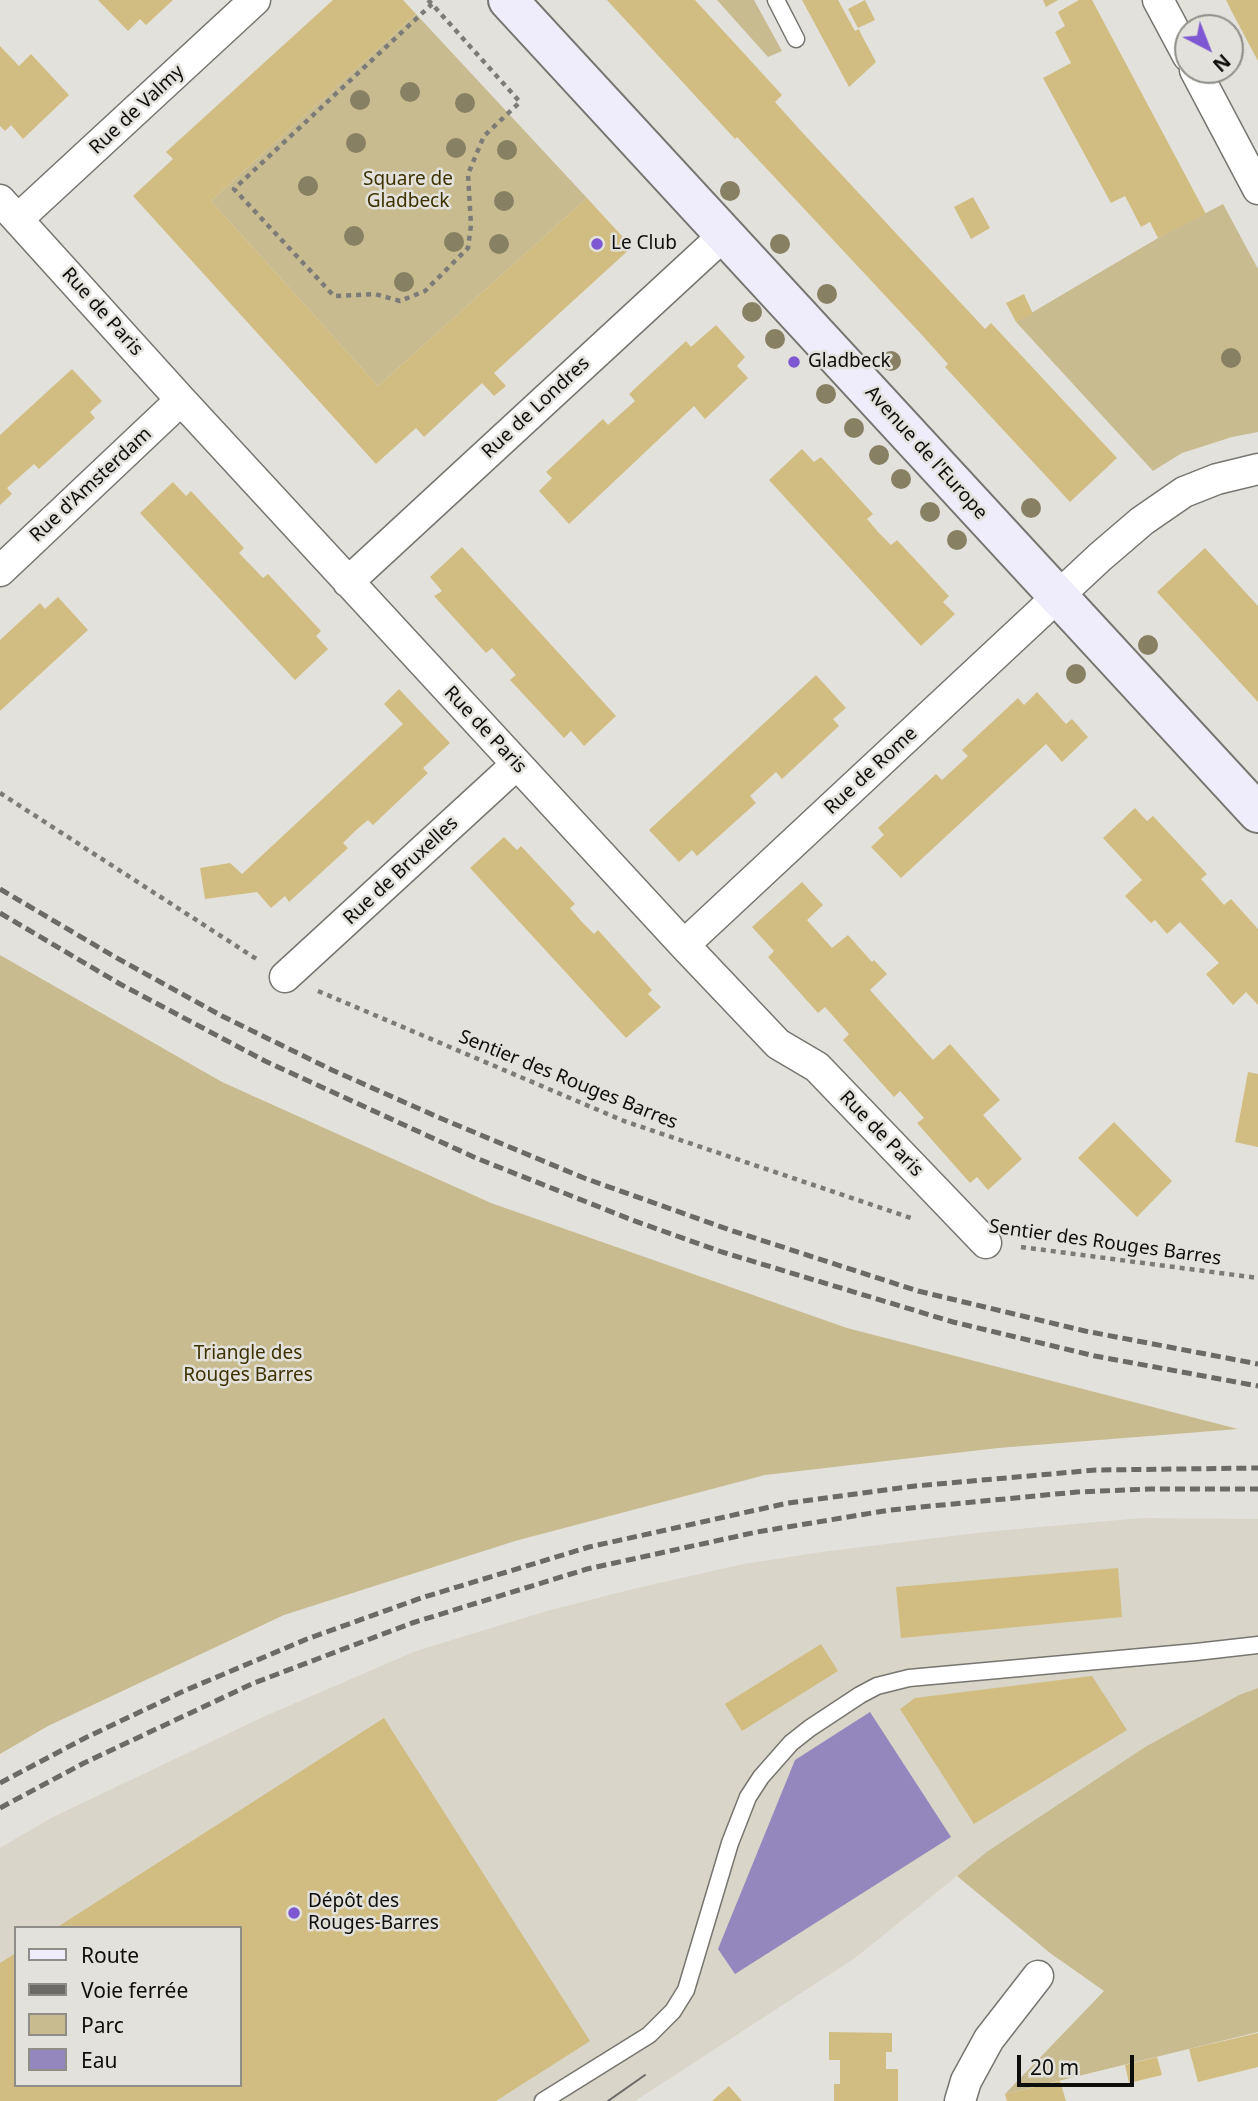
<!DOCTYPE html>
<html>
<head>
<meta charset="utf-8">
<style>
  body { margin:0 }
  #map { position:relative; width:1258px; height:2101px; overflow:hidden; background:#e3e1db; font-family:"Noto Sans",sans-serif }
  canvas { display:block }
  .legend { position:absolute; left:14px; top:1926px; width:228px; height:161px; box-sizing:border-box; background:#e3e1db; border:2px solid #8e8d88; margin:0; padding:9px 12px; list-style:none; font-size:21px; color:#0e0e0c }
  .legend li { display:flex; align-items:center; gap:14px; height:35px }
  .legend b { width:35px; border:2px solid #8e8d88 }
  .north { position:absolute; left:1174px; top:14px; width:70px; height:70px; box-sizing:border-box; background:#e3e1db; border:2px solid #8e8d88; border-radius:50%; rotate:138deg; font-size:19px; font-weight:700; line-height:28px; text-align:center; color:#0e0e0c }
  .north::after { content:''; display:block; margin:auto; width:24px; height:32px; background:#7e58d2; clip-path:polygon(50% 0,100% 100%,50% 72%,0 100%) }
  .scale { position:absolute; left:1017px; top:2055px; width:117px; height:32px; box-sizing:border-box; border:4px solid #0e0e0c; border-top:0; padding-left:9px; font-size:21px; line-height:24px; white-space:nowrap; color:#0e0e0c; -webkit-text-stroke:5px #e3e1db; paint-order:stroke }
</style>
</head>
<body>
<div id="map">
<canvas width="1258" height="2101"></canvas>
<ul class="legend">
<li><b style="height:9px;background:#efecfc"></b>Route</li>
<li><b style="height:9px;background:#6b6a67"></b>Voie ferrée</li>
<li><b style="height:19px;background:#c9bb90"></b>Parc</li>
<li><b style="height:19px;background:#9387be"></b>Eau</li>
</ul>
<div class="north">N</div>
<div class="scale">20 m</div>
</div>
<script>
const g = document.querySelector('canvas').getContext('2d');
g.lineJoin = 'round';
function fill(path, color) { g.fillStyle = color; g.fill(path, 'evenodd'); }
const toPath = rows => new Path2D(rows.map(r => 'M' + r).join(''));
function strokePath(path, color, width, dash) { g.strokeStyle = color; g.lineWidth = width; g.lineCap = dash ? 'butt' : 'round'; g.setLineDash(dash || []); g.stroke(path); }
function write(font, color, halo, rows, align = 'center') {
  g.font = font + ' "Noto Sans",sans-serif'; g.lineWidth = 5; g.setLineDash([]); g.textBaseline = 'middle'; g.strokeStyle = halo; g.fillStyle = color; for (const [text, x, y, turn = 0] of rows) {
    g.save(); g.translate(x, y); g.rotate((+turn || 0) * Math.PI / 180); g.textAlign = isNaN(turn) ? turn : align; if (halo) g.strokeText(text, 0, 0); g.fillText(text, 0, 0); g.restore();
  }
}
fill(toPath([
  [1141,1518,1258,1519,1258,1688,1239,1695,1145,1747,988,1851,855,1958,635,2101,0,2101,0,1848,53,1817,263,1717,416,1651,547,1611,633,1589,744,1564,821,1552,985,1532],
  [16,1928,240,1928,240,2085,16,2085]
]), '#d9d5c8');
fill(toPath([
  [717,0,754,0,782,51,768,57],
  [416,14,587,198,378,386,211,201],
  [1223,204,1258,269,1258,432,1232,437,1182,453,1153,471,1016,322,1158,238],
  [0,955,222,1082,491,1203,847,1328,1238,1429,998,1448,765,1475,515,1541,284,1615,48,1726,0,1754],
  [1258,1688,1258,2032,1005,2094,1104,1991,1050,1953,957,1876,988,1851,1145,1747,1239,1695]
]), '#c9bb90');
fill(toPath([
  [870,1712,951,1837,735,1974,718,1949,795,1760]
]), '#9387be');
fill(toPath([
  [98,0,173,0,146,25,140,19,128,31],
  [333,0,403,0,416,14,211,201,378,386,587,198,632,247,494,373,506,386,494,396,482,383,424,437,416,428,376,464,133,196,173,159,166,152],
  [607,0,695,0,782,95,775,102,801,131,985,329,991,323,1117,458,1070,502,945,367,948,364,921,334,737,137,735,139],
  [802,0,838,0,855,31,859,29,862,36,876,62,849,87],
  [865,0,875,20,858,28,848,9],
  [1043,0,1058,0,1046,7],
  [1079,0,1092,0,1206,214,1158,238,1150,222,1141,227,1125,196,1111,203,1043,78,1071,63,1055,32,1065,26,1058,12],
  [1226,0,1258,0,1258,61,1233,14],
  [0,46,19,66,31,54,69,95,23,139,11,125,5,131,0,126],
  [973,197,990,228,971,239,954,207],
  [1024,294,1033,314,1016,322,1006,303],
  [716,325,745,357,737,366,748,378,705,419,694,406,569,524,539,491,552,478,546,472,603,419,608,425,635,401,629,394,686,341,691,347],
  [72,369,102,401,90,412,95,418,39,469,34,464,7,488,12,494,0,505,0,435],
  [802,449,814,462,821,457,873,514,867,519,879,533,891,545,897,540,949,596,943,602,955,614,921,646,769,480],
  [173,482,186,496,191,491,244,548,239,553,263,578,268,574,321,631,316,636,328,649,295,680,140,513],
  [462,547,616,716,584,746,571,731,564,738,510,680,516,675,492,648,486,653,434,596,442,591,430,577],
  [1205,548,1258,606,1258,702,1157,592],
  [58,597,88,630,0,711,0,640,40,603,45,609],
  [816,675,846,708,833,719,839,726,782,779,776,772,750,796,756,803,697,856,692,850,679,862,649,830],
  [399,689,450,743,423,768,428,773,373,825,368,820,355,831,343,843,348,848,289,902,285,896,271,908,257,892,205,899,200,868,230,863,242,874,403,724,384,704],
  [1037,692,1066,724,1072,719,1088,737,1062,762,1046,744,901,878,871,847,884,835,878,828,936,774,942,780,968,756,962,750,1018,698,1024,705],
  [1135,808,1147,821,1153,816,1207,874,1201,879,1224,905,1231,899,1258,929,1258,1005,1246,992,1233,1005,1206,974,1219,963,1180,922,1167,934,1155,920,1151,923,1125,896,1142,880,1103,838],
  [504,837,517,850,521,846,575,904,570,908,582,922,594,934,598,930,652,990,648,994,661,1007,626,1038,470,868],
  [802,882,823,905,807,920,832,948,848,935,872,962,874,960,887,974,870,990,933,1060,950,1044,1000,1100,983,1115,1022,1159,988,1190,977,1177,970,1183,917,1123,924,1118,900,1091,894,1097,843,1040,849,1034,825,1007,818,1013,768,957,774,951,752,927],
  [1248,1072,1258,1074,1258,1147,1235,1142],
  [1114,1122,1172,1181,1137,1217,1078,1158],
  [1118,1568,1122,1617,901,1638,896,1587],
  [821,1644,838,1671,742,1731,725,1704],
  [1092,1676,1127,1730,974,1824,900,1709,915,1698],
  [384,1718,590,2041,496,2101,0,2101,0,1963,16,1953,16,2085,240,2085,240,1928,56,1928],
  [829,2032,892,2033,892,2052,886,2052,886,2069,898,2069,898,2101,834,2101,834,2084,840,2084,840,2060,829,2060],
  [1258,2033,1258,2067,1198,2082,1189,2049],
  [1157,2057,1162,2075,1129,2083,1125,2065],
  [1060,2081,1066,2101,1007,2101,1005,2094],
  [729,2086,742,2101,712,2101]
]), '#d1bd81');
const lane = toPath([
  [776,0,796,39],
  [543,2101,649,2035,673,2011,686,1990,730,1843,748,1797,761,1777,791,1743,810,1728,860,1695,877,1686,909,1678,1196,1652,1258,1645]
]);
const street = toPath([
  [1158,0,1188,56],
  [1195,70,1258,189],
  [0,200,181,400,684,945,778,1044,817,1067,986,1243],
  [18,219,255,0],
  [0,571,181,400],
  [348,582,724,235],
  [684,945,1100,557,1142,521,1184,492,1217,479,1258,469],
  [285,977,517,764],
  [960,2101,966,2081,989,2039,1038,1976]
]);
const secondary = toPath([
  [508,0,1258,813]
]);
strokePath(lane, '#76756f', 19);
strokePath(street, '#76756f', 33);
strokePath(secondary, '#76756f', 42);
strokePath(toPath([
  [428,0,432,4,520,102,484,136,468,174,471,225,468,248,425,291,400,301,375,294,334,296,234,189,432,4],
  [0,793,258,960],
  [318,991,624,1121,911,1218],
  [1021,1247,1258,1278]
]), '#7c7b77', 4.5, [5, 5]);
strokePath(lane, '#fff', 16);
strokePath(street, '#fff', 30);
strokePath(secondary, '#efecfc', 38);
strokePath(toPath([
  [608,2101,645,2075]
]), '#6b6a67', 2);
strokePath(toPath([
  [0,889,115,957,222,1016,332,1070,440,1118,584,1178,730,1230,918,1291,1085,1331,1258,1364],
  [0,913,120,984,265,1061,476,1158,632,1220,722,1252,953,1322,1095,1356,1258,1386],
  [0,1783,85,1738,186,1690,307,1639,421,1598,589,1547,788,1503,915,1486,1096,1470,1258,1468],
  [0,1808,84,1763,254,1683,412,1623,587,1569,757,1532,890,1510,1077,1492,1149,1489,1258,1489]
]), '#6b6a67', 5, [10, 5]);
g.fillStyle = '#888063';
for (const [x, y] of [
  [410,92],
  [360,100],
  [465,103],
  [356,143],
  [456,148],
  [507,150],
  [308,186],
  [730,191],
  [504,201],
  [354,236],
  [454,242],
  [499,244],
  [780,244],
  [404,282],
  [827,294],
  [752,312],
  [775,339],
  [1231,358],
  [891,361],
  [826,394],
  [854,428],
  [879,455],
  [901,479],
  [1031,508],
  [930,512],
  [957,540],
  [1148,645],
  [1076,674]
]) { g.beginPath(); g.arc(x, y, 10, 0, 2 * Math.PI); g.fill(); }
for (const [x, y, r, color] of [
  [597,244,7,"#7e58d2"],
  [794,362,7,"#7e58d2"],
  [294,1913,7,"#7e58d2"]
]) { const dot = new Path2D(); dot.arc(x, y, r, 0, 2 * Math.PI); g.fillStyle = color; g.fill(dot); strokePath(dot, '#e3e1db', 2.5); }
write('19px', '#0e0e0c', '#e3e1db', [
  ["Rue de Valmy",137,110,-43],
  ["Rue de Paris",102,312,48],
  ["Rue de Londres",536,408,-43],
  ["Avenue de l'Europe",926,453,48],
  ["Rue d'Amsterdam",91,485,-43],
  ["Rue de Paris",485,730,47],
  ["Rue de Rome",871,771,-43],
  ["Rue de Bruxelles",401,871,-43],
  ["Sentier des Rouges Barres",568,1080,22],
  ["Rue de Paris",881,1134,46],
  ["Sentier des Rouges Barres",1105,1243,8]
]);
write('19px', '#3e3100', '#e3e1db', [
  ["Square de",408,180],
  ["Gladbeck",408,202],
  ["Triangle des",248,1354],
  ["Rouges Barres",248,1376]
]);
write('19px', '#0e0e0c', '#e3e1db', [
  ["Le Club",611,244],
  ["Gladbeck",808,362],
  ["Dépôt des",308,1902],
  ["Rouges-Barres",308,1924]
], 'left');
</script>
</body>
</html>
